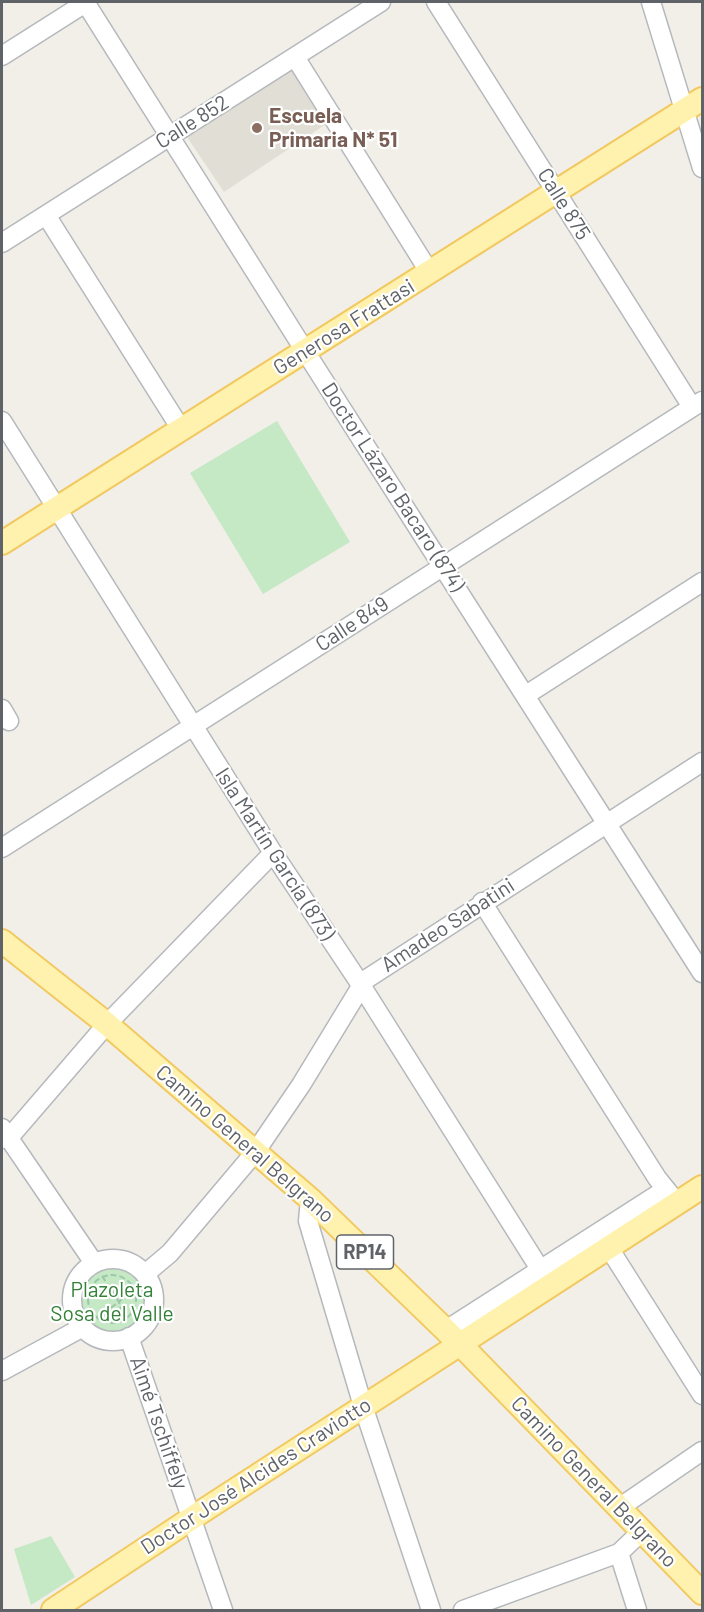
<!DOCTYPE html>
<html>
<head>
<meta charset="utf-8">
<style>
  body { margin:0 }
  #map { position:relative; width:704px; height:1612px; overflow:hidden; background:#f1efe8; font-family:Barlow,sans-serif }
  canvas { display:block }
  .frame { position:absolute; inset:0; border:3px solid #5f6368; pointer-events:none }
</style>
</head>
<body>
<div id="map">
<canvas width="704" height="1612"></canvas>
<div class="frame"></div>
</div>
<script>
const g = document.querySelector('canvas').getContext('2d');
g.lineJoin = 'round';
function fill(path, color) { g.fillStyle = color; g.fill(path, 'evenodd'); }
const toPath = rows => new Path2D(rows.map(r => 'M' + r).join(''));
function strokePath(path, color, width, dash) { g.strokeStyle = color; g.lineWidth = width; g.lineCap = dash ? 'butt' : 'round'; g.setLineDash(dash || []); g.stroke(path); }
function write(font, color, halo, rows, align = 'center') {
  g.font = font + ' Barlow,sans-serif'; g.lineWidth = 4.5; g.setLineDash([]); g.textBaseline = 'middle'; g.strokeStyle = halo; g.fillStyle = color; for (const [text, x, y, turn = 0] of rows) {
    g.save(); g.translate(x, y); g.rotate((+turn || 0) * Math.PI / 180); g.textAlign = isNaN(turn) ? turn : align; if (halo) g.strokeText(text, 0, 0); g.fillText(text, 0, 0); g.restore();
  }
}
fill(toPath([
  [293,64,329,122,224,192,185,134]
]), '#e1ded6');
fill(toPath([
  [277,421,350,542,263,594,190,473],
  '79 1302a33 33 0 1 1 66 0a33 33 0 1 1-66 0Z',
  [51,1536,75,1577,31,1605,14,1549]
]), '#c5e8c5');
const minor = toPath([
  [85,2,305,351,702,973],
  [436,2,692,407],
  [651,2,702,168],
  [2,56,87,2],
  [295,57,430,273],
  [46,215,181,429],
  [2,243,381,2],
  [2,421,273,853,361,985,550,1285],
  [526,695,702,582],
  [2,709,9,721],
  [2,848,702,401],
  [482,902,657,1178,677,1203],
  [2,1128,94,1263],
  [2,1139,14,1132,107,1024,273,853],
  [310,1199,308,1221,363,1406,431,1610],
  [609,1248,702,1395],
  '72 1300a41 41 0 1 1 82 0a41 41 0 1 1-82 0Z',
  [145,1274,170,1253,256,1151,301,1085,365,980,702,762],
  [446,1330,666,1189],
  [129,1337,223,1610],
  [2,1371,83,1327],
  [619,1508,702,1451],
  [619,1553,637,1610],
  [463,1610,619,1553,641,1532]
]);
const major = toPath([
  [2,543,702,99],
  [2,941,107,1024,310,1199,461,1345,702,1593],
  [53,1610,192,1518,702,1187]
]);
strokePath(minor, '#b5b8bc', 21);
strokePath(major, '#f2c960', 26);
strokePath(toPath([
  '88 1299a24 24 0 1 1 48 0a24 24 0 1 1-48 0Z',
  [102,1276,119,1302,125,1324],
  [96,1318,119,1302,133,1287]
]), '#9cc7a9', 2, [6, 3]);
strokePath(minor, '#fff', 18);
strokePath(major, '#fff2af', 22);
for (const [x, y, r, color] of [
  [257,128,6,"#8d6e63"]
]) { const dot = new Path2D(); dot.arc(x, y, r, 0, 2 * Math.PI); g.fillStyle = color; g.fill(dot); strokePath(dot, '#fff', 2); }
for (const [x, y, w] of [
  [365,1252,57]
]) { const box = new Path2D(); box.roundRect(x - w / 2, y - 17, w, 34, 4.5); g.fillStyle = '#fff'; g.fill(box); strokePath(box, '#5f6368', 1.5); }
write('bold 20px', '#5f6368', null, [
  ["RP14",365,1252]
]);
write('bold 21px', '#785e54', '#fff', [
  ["Escuela",269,116],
  ["Primaria N* 51",269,140]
], 'left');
write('21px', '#5f6368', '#fff', [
  ["Calle 852",192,122,-32],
  ["Calle 875",564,204,58],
  ["Generosa Frattasi",344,327,-32],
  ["Doctor Lázaro Bacaro (874)",393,487,57],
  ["Calle 849",352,624,-33],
  ["Isla Martín García (873)",275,854,57],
  ["Amadeo Sabatini",448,925,-33],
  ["Camino General Belgrano",245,1144,41],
  ["Aimé Tschiffely",159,1423,71],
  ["Doctor José Alcides Craviotto",256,1476,-33],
  ["Camino General Belgrano",594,1482,46]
]);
write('21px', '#348238', '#fff', [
  ["Plazoleta",112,1290],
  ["Sosa del Valle",112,1314]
]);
</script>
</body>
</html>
